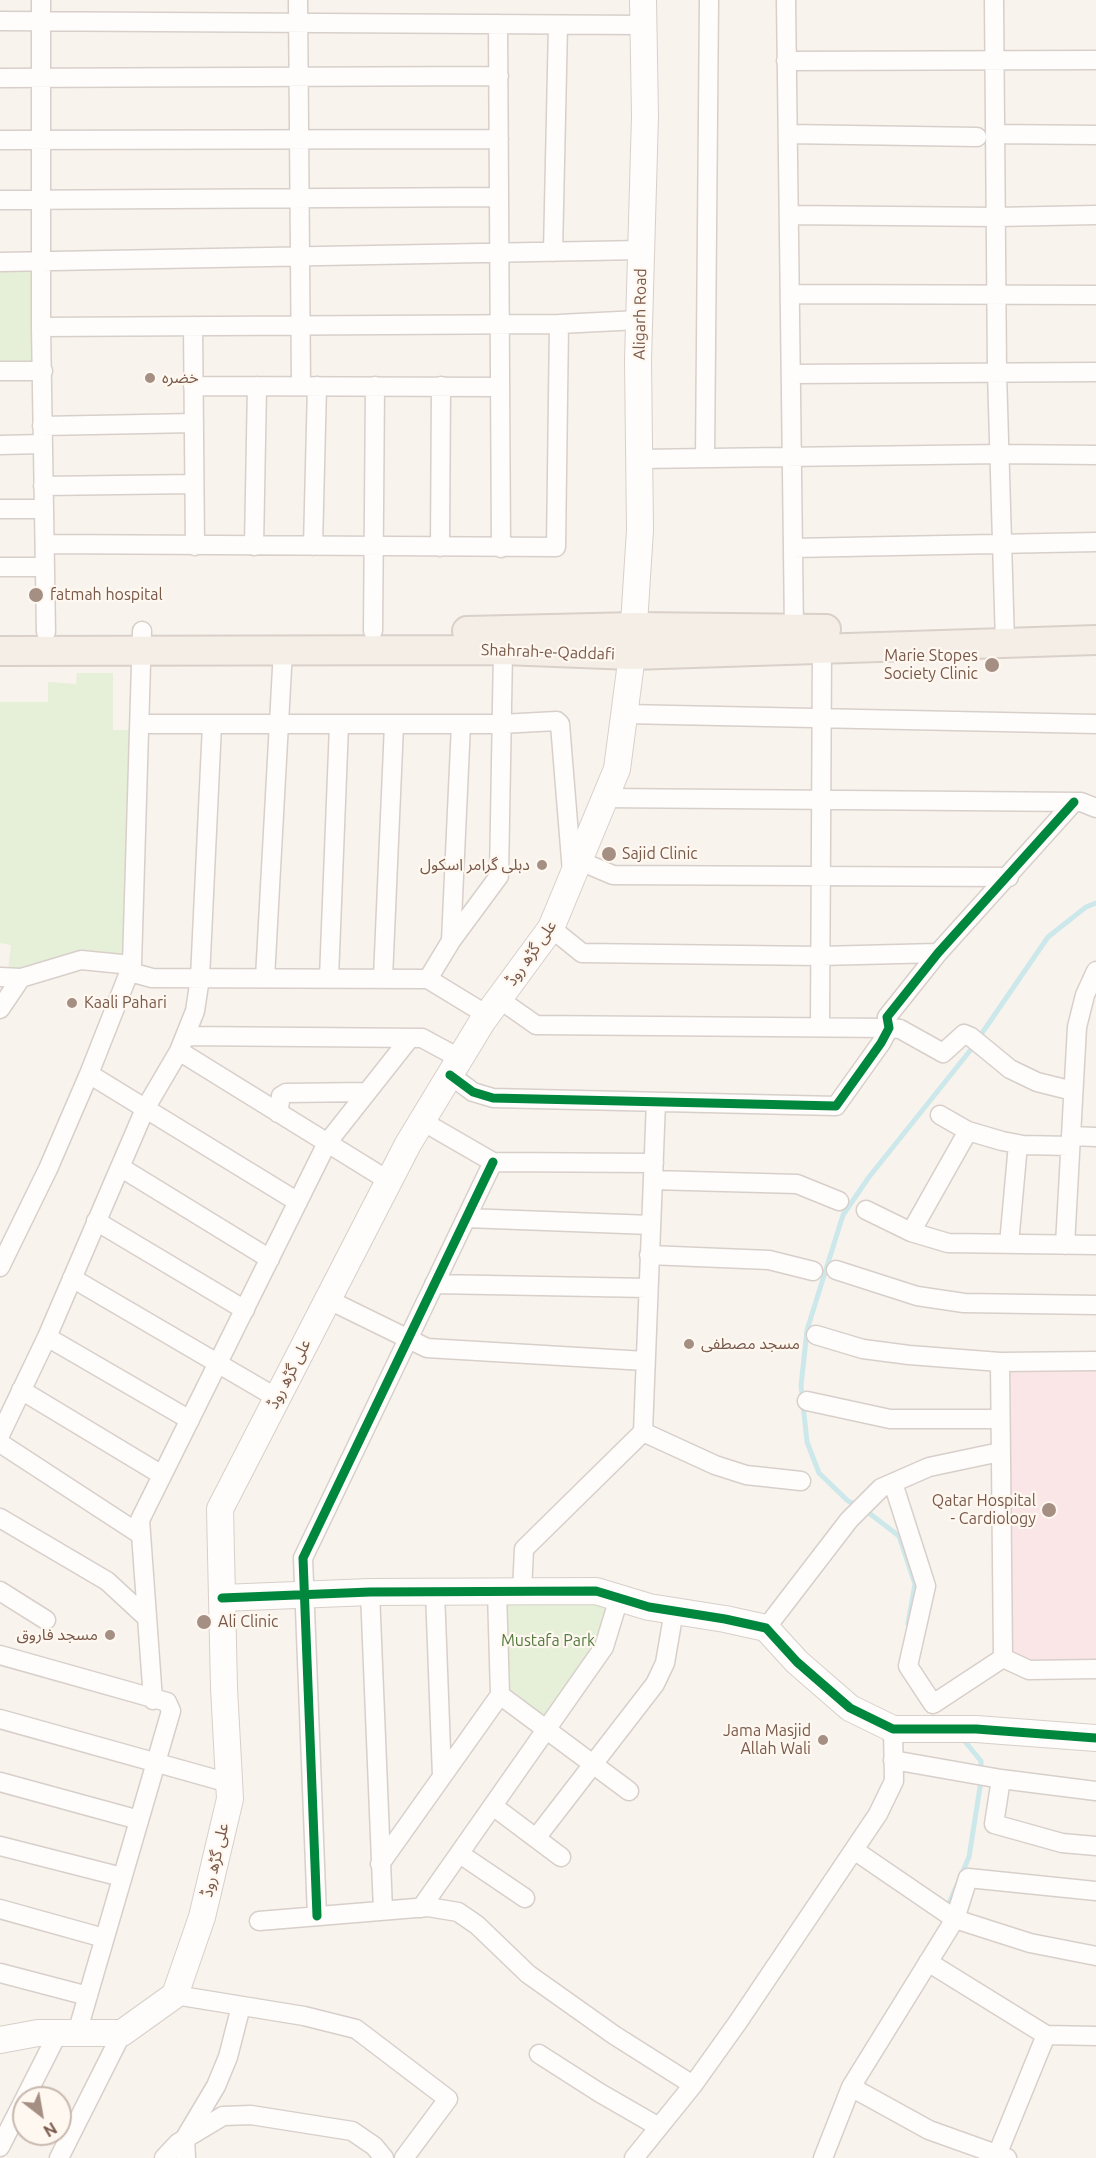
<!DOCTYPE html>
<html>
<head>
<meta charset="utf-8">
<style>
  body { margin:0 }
  #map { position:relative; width:1096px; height:2158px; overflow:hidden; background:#f8f3ed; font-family:Ubuntu,sans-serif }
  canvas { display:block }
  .north { position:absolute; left:12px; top:2086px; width:60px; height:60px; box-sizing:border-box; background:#fff8f0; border:2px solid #c9b8ae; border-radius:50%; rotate:149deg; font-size:16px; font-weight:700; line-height:24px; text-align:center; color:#79594a }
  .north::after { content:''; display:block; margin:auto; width:21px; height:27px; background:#a58f83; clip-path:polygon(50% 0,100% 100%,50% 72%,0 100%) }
</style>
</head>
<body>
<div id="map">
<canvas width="1096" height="2158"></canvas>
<div class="north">N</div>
</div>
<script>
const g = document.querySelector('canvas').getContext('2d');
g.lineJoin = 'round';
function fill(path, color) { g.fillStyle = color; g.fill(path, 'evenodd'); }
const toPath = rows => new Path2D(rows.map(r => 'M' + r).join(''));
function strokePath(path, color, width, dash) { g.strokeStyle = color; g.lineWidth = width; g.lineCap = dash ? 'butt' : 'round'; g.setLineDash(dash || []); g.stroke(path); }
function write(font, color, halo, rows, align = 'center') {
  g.font = font + ' Ubuntu,"Noto Sans Arabic",sans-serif'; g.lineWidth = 4.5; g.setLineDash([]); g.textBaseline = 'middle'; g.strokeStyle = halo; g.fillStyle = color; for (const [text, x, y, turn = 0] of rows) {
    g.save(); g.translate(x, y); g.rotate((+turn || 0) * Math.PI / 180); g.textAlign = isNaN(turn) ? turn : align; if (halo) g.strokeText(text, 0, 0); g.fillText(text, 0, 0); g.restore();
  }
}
fill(toPath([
  [1096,1361,1096,1669,1003,1658,1000,1362]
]), '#fae6e6');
fill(toPath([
  [41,261,43,371,0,370,0,262],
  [77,673,113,673,113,730,135,730,128,956,20,971,8,970,11,945,0,943,0,702,48,702,48,682,76,684],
  [497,1592,619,1598,604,1647,547,1730,500,1695]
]), '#e6efd7');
strokePath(toPath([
  [857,1505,848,1501,819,1473,807,1442,801,1386,807,1330,843,1215,869,1177,969,1052,1048,937,1086,907,1096,903],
  [865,1510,899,1536,915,1584,908,1624],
  [947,1908,969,1857,981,1781,981,1761,962,1738]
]), '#cde8ea', 5);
const street = toPath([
  [41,0,41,327,46,632],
  [298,0,301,386],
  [786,0,794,630],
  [994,0,997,372,1005,643],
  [0,21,642,25],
  [498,24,501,548],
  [786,61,1096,60],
  [0,78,499,76],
  [788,134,977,137],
  [995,134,1096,135],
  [0,140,499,139],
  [0,200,499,197],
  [789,215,996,217,1096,215],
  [553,252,558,25],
  [0,262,641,250],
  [790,294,1096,295],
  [193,326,195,546],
  [41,327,559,324,639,320],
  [0,371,43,371],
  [792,374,1096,372],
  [193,386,500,387],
  [42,426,194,423],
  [0,445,43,444],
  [705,458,709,0],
  [639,459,1001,454,1096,455],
  [43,486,194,484],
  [0,509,44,509],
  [45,544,556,547,559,324],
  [254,546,257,386],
  [313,546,317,386],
  [440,547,441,386],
  [793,548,1096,542],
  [0,567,45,567],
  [373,631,375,386],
  [625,714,1096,724],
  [140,724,501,724,557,721,560,724,572,872],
  [605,798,1081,802,1096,808],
  [580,861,613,875,1009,877],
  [551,928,582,953,820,956,938,953],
  [451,941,461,724],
  [130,972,152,978,428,979,487,1015],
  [0,977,21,978,81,960,132,965],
  [265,978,283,650],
  [329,978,339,725],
  [383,978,394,725],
  [428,979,451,941,499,876,503,650],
  [499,999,536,1025,889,1028,900,1029,943,1053,964,1034,971,1037,1010,1069,1037,1082,1073,1091],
  [0,1009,21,978],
  [820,1027,822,648],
  [185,1036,422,1038,459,1058],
  [179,1051,389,1181],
  [89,1074,298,1202],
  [450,1075,473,1092,493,1098,836,1106,881,1043,889,1028,887,1017,938,953,1074,802],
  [278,1113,281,1096,286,1093,367,1092],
  [940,1115,968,1131,1002,1141,1023,1145,1070,1146],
  [422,1121,493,1162,654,1163],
  [1071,1136,1096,1137],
  [120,1167,270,1259],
  [653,1180,797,1184,839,1201],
  [866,1210,911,1232,948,1243,1096,1245],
  [466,1218,651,1225],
  [96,1221,245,1310],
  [911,1232,968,1131],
  [1009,1244,1018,1144],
  [1065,1245,1077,1027,1085,995,1096,971],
  [649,1255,769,1260,813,1271],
  [0,1267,48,1169,89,1074,132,965,142,631],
  [836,1270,917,1296,964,1303,1096,1305],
  [72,1278,277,1398],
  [434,1284,648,1288],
  [327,1299,427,1348,645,1361],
  [816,1335,863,1349,909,1355,1000,1362,1096,1361],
  [47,1337,190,1420],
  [1000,1362,1003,1658,1029,1670,1096,1669],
  [21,1390,162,1475],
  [807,1401,890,1419,1000,1419],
  [643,1432,715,1465,746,1475,801,1481],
  [0,1435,47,1337,145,1109,179,1051,195,1011,200,978,212,725],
  [0,1443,141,1535],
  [893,1483,926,1586,908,1666,933,1704,1003,1658],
  [0,1518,107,1581,147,1618],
  [0,1591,46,1620],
  [522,1591,524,1549,643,1432,656,1102],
  [370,1592,383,1910],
  [435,1592,442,1776],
  [766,1628,849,1520,881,1488,929,1467,1000,1452],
  [0,1655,167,1702,171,1711,77,2033],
  [500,1695,629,1791],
  [153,1700,140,1520,327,1143,410,1038],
  [0,1719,229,1783],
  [893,1760,1001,1779,1096,1791],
  [1001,1779,994,1824,1062,1843,1096,1846],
  [0,1782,139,1820],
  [493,1806,561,1857],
  [536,1838,655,1684,665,1663,674,1611],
  [0,1846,122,1877],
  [854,1850,955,1919,1030,1943,1096,1956],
  [460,1854,525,1898],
  [380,1864,500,1695,497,1592],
  [421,1908,604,1647,619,1598],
  [0,1909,104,1938],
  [317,1916,303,1558,493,1162],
  [259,1921,428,1907,458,1912,477,1925,528,1974,614,2035,693,2085],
  [928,1962,1046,2035,1096,2036],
  [0,1973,88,1996],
  [175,1995,304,2016,356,2029,448,2099,404,2158],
  [539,2054,600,2093,659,2127],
  [851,2087,929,2130,1007,2158],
  [25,2098,58,2033],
  [0,2147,24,2100],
  [997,2155,1046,2035],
  [59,2158,122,2033],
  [164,2158,178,2143,223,2116,251,2115,352,2131,374,2146,384,2158],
  [186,2158,185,2138,216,2086,228,2057,241,2006],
  [634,2158,693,2085,738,2022,878,1814,894,1781,893,1729],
  [823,2158,851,2087,955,1919,968,1878,1096,1891]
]);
const secondary = toPath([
  [222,1598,370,1592,596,1591,649,1607,725,1619,766,1628,797,1662,850,1708,893,1729,976,1729,1096,1738],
  [0,2040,38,2033,122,2033,175,1995,202,1917,230,1799,224,1688,220,1509,408,1144,482,1022,551,928,617,769,632,655,640,530,638,360,645,116,643,0]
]);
const primary = toPath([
  [467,631,635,627,826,629],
  [0,651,503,650,632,655,1096,640]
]);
strokePath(street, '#d8cfca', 21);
strokePath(secondary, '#d8cfc9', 28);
strokePath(primary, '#dad0ca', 32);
strokePath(street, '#fefdfc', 18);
strokePath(secondary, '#fefdfc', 26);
strokePath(primary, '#f4eee6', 28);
strokePath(toPath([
  [450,1075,473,1092,493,1098,836,1106,881,1043,889,1028,887,1017,938,953,1074,802],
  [222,1598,370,1592,596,1591,649,1607,725,1619,766,1628,797,1662,850,1708,893,1729,976,1729,1096,1738],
  [317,1916,303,1558,493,1162]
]), '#00873e', 9);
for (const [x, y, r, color] of [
  [150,378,6,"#a58f83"],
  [36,595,8,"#a58f83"],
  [992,665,8,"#a58f83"],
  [609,854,8,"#a58f83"],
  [542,865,6,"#a58f83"],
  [72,1003,6,"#a58f83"],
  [689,1344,6,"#a58f83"],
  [1049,1510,8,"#a58f83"],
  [204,1622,8,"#a58f83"],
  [110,1635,6,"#a58f83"],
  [823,1740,6,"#a58f83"]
]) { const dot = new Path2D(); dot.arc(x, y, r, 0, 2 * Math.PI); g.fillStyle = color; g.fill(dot); strokePath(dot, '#fff8f0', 2); }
write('16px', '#79594a', '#fff8f0', [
  ["Aligarh Road",640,314,-89],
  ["Shahrah-e-Qaddafi",548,652,2],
  ["علی گڑھ روڈ",531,953,-55],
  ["علی گڑھ روڈ",289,1374,-63],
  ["علی گڑھ روڈ",215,1860,-77]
]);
write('16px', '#79594a', '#fff8f0', [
  ["خضرہ",162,378],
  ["fatmah hospital",50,595],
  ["Marie Stopes",978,656,"right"],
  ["Society Clinic",978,674,"right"],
  ["Sajid Clinic",622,854],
  ["دہلی گرامر اسکول",530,865,"right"],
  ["Kaali Pahari",84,1003],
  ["مسجد مصطفی",701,1344],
  ["Qatar Hospital",1036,1501,"right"],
  ["- Cardiology",1036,1519,"right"],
  ["Ali Clinic",218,1622],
  ["مسجد فاروق",98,1635,"right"],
  ["Jama Masjid",811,1731,"right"],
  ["Allah Wali",811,1749,"right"]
], 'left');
write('16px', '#537a3f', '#fff8f0', [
  ["Mustafa Park",548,1641]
]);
</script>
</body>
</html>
